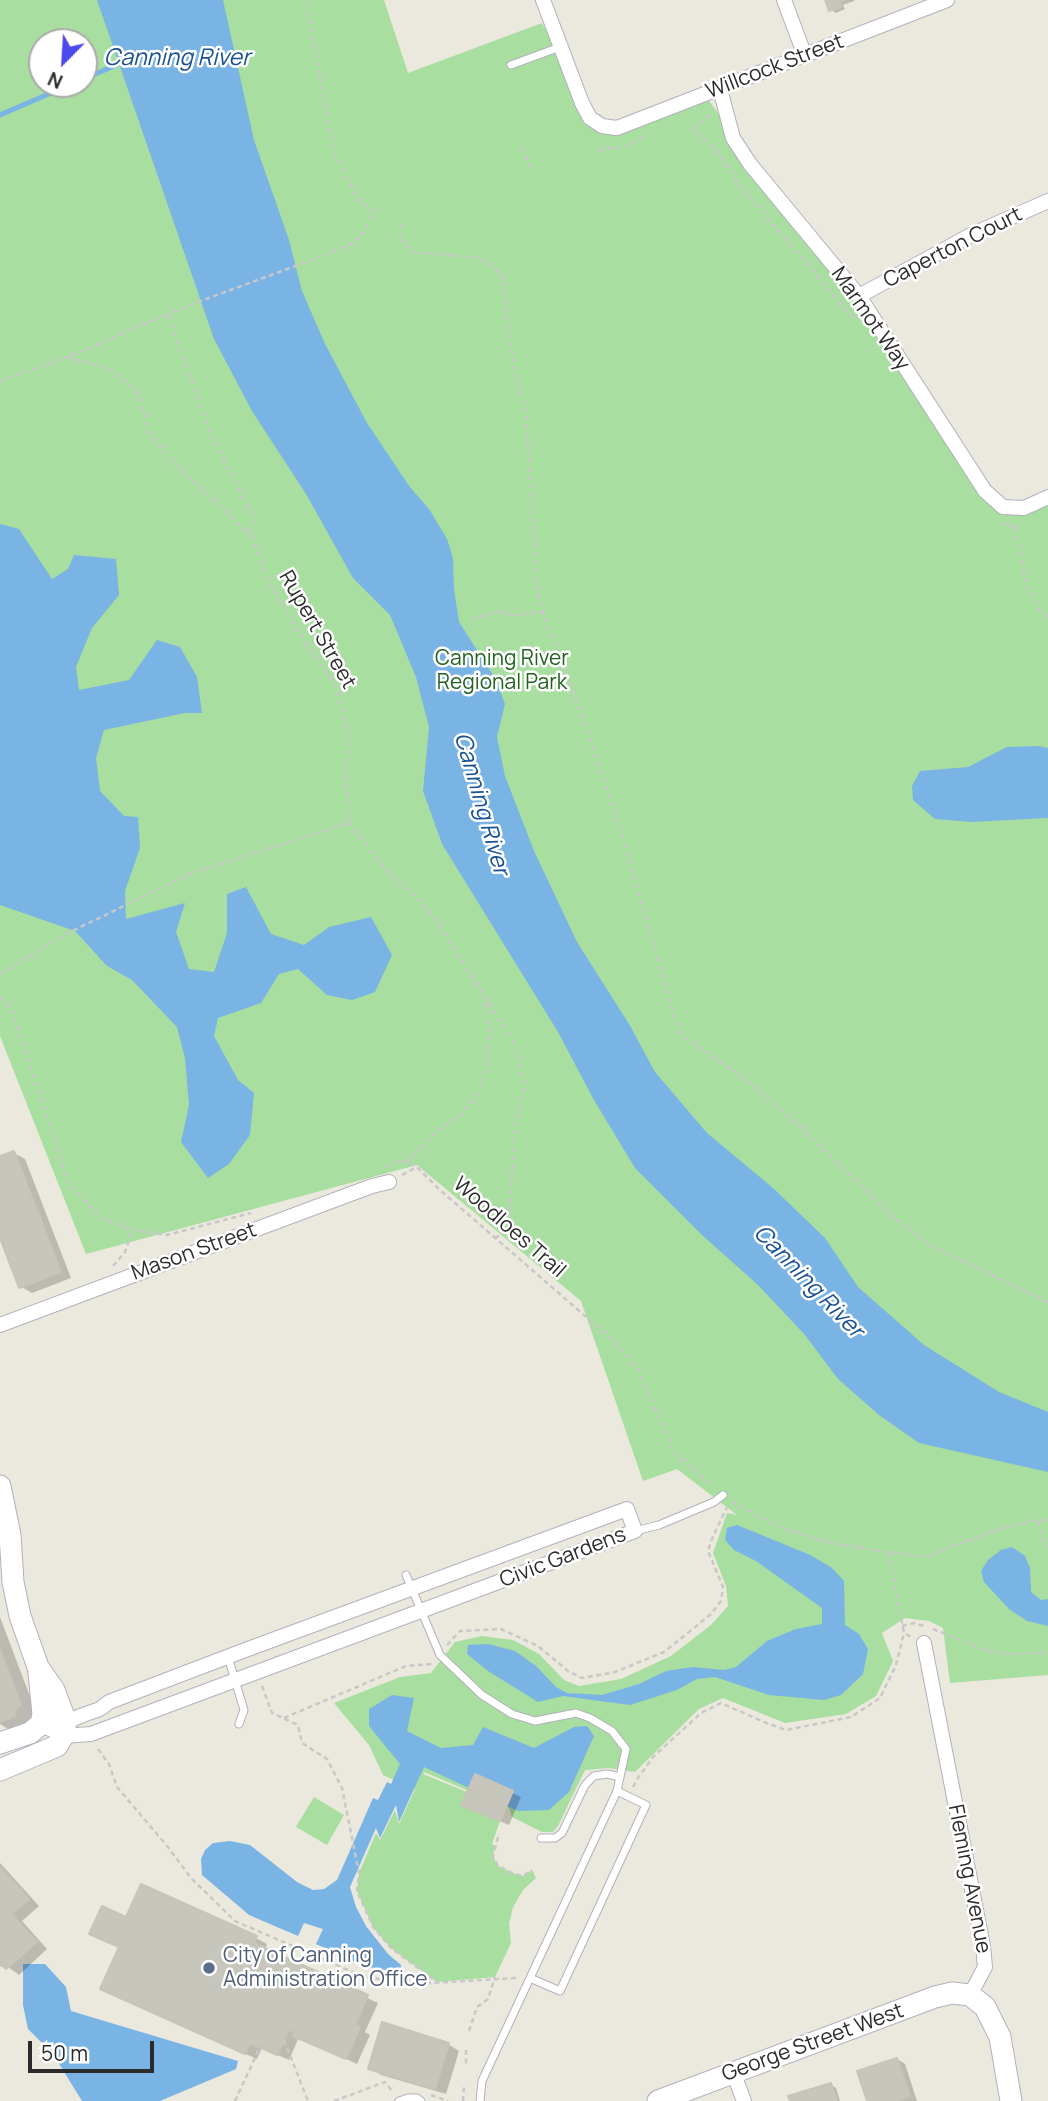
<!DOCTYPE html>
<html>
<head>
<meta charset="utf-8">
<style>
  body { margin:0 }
  #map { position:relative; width:1048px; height:2101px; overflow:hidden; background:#ebe8de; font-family:Manrope,sans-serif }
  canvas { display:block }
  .north { position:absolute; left:28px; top:28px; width:70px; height:70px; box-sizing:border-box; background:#fff; border:2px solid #aaa; border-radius:50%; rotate:204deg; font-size:19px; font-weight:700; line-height:28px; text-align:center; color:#2b2b2b }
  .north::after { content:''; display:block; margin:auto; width:24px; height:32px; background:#4c4aec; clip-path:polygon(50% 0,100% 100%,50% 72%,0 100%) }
  .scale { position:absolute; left:28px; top:2041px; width:126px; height:32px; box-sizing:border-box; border:4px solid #2b2b2b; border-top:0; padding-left:9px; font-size:21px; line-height:24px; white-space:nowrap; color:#2b2b2b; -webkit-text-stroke:5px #fff; paint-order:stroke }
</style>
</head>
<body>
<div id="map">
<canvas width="1048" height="2101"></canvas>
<div class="north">N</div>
<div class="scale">50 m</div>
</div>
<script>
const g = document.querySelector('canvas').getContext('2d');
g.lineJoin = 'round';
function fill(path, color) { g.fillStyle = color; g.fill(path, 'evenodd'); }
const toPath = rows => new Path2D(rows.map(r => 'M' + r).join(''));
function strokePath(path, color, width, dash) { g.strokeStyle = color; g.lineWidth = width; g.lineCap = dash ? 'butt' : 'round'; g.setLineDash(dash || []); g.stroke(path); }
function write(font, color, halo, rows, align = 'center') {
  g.font = font + ' Manrope,sans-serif'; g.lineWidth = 5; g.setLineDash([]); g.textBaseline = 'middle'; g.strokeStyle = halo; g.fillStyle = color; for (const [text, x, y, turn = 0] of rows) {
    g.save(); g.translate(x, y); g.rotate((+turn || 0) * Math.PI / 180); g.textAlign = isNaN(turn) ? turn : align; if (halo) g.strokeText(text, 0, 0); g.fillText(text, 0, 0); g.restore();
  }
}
fill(toPath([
  [0,0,384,0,408,73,542,23,601,131,705,95,1006,514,1048,497,1048,1675,950,1683,943,1628,929,1621,905,1618,882,1633,893,1661,876,1696,846,1714,785,1723,723,1698,699,1709,635,1772,608,1768,585,1770,558,1826,553,1832,542,1832,512,1817,509,1808,424,1772,423,1774,467,1792,462,1805,500,1821,492,1844,495,1846,493,1856,498,1866,515,1874,523,1876,532,1870,536,1878,523,1890,513,1907,509,1924,511,1943,495,1977,437,1982,391,1948,373,1927,357,1891,359,1873,376,1833,380,1840,395,1810,399,1824,415,1789,383,1775,369,1745,334,1703,400,1677,431,1673,455,1642,482,1636,513,1640,539,1654,564,1680,579,1686,621,1679,671,1656,711,1625,728,1606,726,1586,713,1553,727,1513,737,1515,677,1469,643,1481,581,1301,417,1165,86,1254,0,1036],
  [42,42,84,42,84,84,42,84],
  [314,1797,344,1815,327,1845,296,1827]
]), '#a8de9f');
fill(toPath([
  [97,0,223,0,254,140,289,240,302,291,325,344,367,423,409,486,429,509,447,539,453,558,454,589,459,622,495,678,505,704,497,737,505,776,534,851,577,942,629,1024,655,1072,707,1133,773,1188,825,1238,858,1287,924,1345,999,1392,1048,1412,1048,1472,919,1443,879,1415,838,1379,805,1335,758,1285,702,1235,635,1168,594,1100,558,1032,442,844,423,791,429,727,416,677,390,615,353,578,306,494,252,411,214,339],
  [0,524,19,529,52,579,68,569,74,555,116,559,119,595,92,628,76,667,79,690,129,680,157,640,180,647,197,677,202,713,185,713,104,730,96,758,100,791,124,816,138,817,140,848,125,891,126,919,185,903,176,932,189,969,214,972,227,933,227,894,246,887,271,934,304,945,329,927,371,917,392,955,375,992,352,1000,327,995,298,969,279,974,261,1003,218,1018,214,1036,238,1080,254,1093,250,1135,229,1164,208,1178,181,1142,189,1105,185,1058,177,1027,132,980,107,966,75,931,0,905],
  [1038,746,1048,748,1048,818,971,822,935,819,913,800,912,786,920,771,968,767,1007,747],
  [737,1525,808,1554,831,1567,844,1581,845,1625,859,1634,868,1649,863,1674,841,1695,824,1700,769,1695,715,1677,697,1679,677,1690,630,1705,563,1696,538,1702,488,1671,467,1654,468,1645,488,1644,515,1651,536,1666,556,1687,567,1693,602,1695,639,1684,666,1671,693,1667,724,1670,736,1667,767,1641,796,1629,822,1624,822,1608,756,1561,734,1550,725,1540,727,1528],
  [1012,1547,1025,1556,1030,1568,1031,1592,1041,1600,1048,1599,1048,1626,1027,1621,1009,1609,984,1582,981,1571,988,1560,1001,1550],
  [392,1695,414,1698,407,1731,441,1748,473,1745,483,1727,534,1748,574,1727,587,1726,594,1736,569,1792,549,1810,518,1811,424,1767,399,1822,396,1805,380,1838,376,1828,350,1887,356,1907,366,1926,388,1954,401,1965,401,1970,385,1970,364,1966,316,1944,323,1929,304,1923,298,1936,249,1915,202,1875,201,1859,205,1850,213,1843,230,1841,250,1845,297,1882,313,1890,324,1889,337,1880,373,1798,378,1800,387,1782,391,1784,400,1764,369,1726,369,1709],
  [23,1964,45,1964,66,1987,71,2011,238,2061,236,2069,160,2101,82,2101,53,2054,28,2029,23,2005]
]), '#79b4e5');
fill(toPath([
  [827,0,854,0,854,1,843,5,845,9,836,13,831,10],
  [14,1153,25,1159,71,1278,32,1293,20,1286,0,1233,0,1158],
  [0,1617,37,1715,30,1723,13,1732,0,1724],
  [475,1776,521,1797,509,1825,472,1809],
  [0,1863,39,1906,22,1921,47,1949,19,1975,4,1964,0,1967],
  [127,1919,256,1938,267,1944,265,1950,378,2003,365,2032,370,2035,357,2064,299,2037,289,2060,262,2048,257,2059,113,1994],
  [448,2044,459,2051,446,2094,381,2075,370,2068],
  [897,2059,905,2064,917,2101,869,2101],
  [831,2085,836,2088,840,2101,792,2101]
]), '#0003');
strokePath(toPath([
  [84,79,123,62],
  [0,115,72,84]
]), '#79b4e5', 5);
const building = toPath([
  [825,0,845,0,839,2,841,7,829,11,825,0],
  [14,1151,61,1272,19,1288,0,1238,0,1156,14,1151],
  [0,1650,21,1705,17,1707,14,1713,15,1716,0,1722,0,1650],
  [475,1774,513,1791,500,1821,461,1805,475,1774],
  [0,1867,29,1899,11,1914,37,1942,6,1969,0,1963,0,1867],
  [141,1884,257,1936,254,1943,368,1995,355,2025,360,2027,346,2059,293,2036,295,2032,289,2029,277,2055,250,2043,245,2054,100,1989,119,1947,89,1934,102,1906,126,1917,141,1884],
  [382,2022,449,2043,435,2089,368,2069,382,2022],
  [897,2058,910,2096,896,2101,867,2101,857,2071,897,2058],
  [831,2083,837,2101,790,2101,788,2096,831,2083]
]);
fill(building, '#c7c6bc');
strokePath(building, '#c7c4b8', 2);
const lane = toPath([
  [511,65,560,47],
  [635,1531,659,1525,714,1502,723,1495],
  [406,1575,440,1655,482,1695,512,1714,535,1721,576,1713,590,1718,612,1731,626,1749,617,1791],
  [228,1657,244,1710,239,1724],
  [541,1838,555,1838,562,1833,585,1785,594,1776,607,1774,620,1777],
  [399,2101,408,2098,417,2098,421,2101],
  [480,2101,482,2081,530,1978,617,1791,646,1805,560,1991,530,1978]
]);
const street = toPath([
  [543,0,582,103,590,118,602,126,617,128,947,0],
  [784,0,805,56],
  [720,89,733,138,750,164,859,296,985,491,1003,507,1024,508,1048,497],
  [859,296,971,235,1048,201],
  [0,1325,372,1186,389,1182],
  [627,1509,635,1531,91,1734,63,1736,41,1724,66,1722,83,1715,100,1709,109,1702,248,1649,627,1509],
  [924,1643,983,1946,985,1967,970,1995],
  [733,2072,744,2101]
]);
const secondary = toPath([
  [0,1486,10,1535,13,1582,20,1616,38,1667,54,1690,66,1722,63,1736,57,1746,0,1770],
  [0,1743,30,1733,41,1724,43,1714,39,1673],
  [658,2101,935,1997,952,1993,970,1995,985,2007,1000,2037,1011,2101]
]);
strokePath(lane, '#b1b1bd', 9);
strokePath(street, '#b1b1bd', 16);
strokePath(secondary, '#b1b1bd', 23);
strokePath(toPath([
  [710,115,694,130,717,151,740,186,854,319],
  [521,148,532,168],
  [599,150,627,146,649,135],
  [402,223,400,238,415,252,477,258,492,265,505,281,507,330,526,416,539,602,576,699,622,835,675,1018,684,1037,737,1073,789,1116,892,1216,931,1246,1048,1302],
  [168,315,212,436,251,513,252,537,267,576,291,621,338,690,348,733,346,779,349,823],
  [68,357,112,370,138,394,152,437,176,465,251,536],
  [0,381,68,357,187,306,301,264,353,243,362,235,374,212,357,197,334,153,306,0],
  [1002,524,1015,527,1019,525],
  [1015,527,1026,581,1040,611,1048,617],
  [472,619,497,612,515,615,542,612],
  [349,823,386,869,430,911,516,1045,524,1086,516,1125,508,1228,496,1238],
  [0,974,64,935,190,874,349,823],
  [0,997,12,1010,70,1186,101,1218,133,1230,167,1235,251,1213],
  [408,1161,437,1131,460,1116,478,1093,489,1065,490,1031,486,1001],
  [386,1167,398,1161,407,1162,417,1167,440,1190,615,1342,639,1371,674,1453,713,1487],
  [402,1175,417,1167],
  [113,1266,125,1252,133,1230],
  [732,1502,782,1528,829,1543,924,1557,997,1530,1037,1520,1048,1520],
  [1037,1521,1048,1547],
  [888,1552,904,1633,911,1637],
  [902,1626,914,1623,924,1626],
  [933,1629,985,1650,1006,1654,1048,1653],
  [447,1645,460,1631,501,1629,538,1646,568,1671,582,1678,615,1672,664,1652,710,1615,721,1601,723,1587,708,1551,711,1541,727,1507],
  [262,1686,272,1713,298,1725,302,1743,327,1759,342,1788,359,1873,357,1891,373,1927,391,1948,437,1982],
  [284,1718,406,1666,432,1664],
  [98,1749,109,1764,117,1787,168,1847,191,1878,235,1921,364,1977,415,1984,516,1978],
  [633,1787,638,1778,653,1757,701,1713,721,1703,764,1722,786,1730,851,1717,880,1698,896,1665,904,1633],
  [498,1837,493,1856,498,1866,514,1874,523,1876,532,1870],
  [469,2031,477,2007,488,1999,495,1977],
  [284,2040,308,2101],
  [466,2050,466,2065],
  [431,2095,448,2101],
  [235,2101,260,2047],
  [334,2101,385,2082,392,2091],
  [463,2101,464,2086]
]), '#c8c8c8', 2.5, [5, 3.5]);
strokePath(lane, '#fff', 7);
strokePath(street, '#fff', 14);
strokePath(secondary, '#fff', 21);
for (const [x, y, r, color] of [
  [209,1968,7,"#5c6f8a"]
]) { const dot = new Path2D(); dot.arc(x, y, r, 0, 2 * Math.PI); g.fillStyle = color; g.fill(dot); strokePath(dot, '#fff', 2.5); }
write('21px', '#2b2b2b', '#fff', [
  ["Willcock Street",775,67,-21],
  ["Caperton Court",953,248,-27],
  ["Marmot Way",870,319,55],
  ["Rupert Street",317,630,60],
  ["Woodloes Trail",509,1228,41],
  ["Mason Street",194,1252,-20],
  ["Civic Gardens",563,1558,-21],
  ["Fleming Avenue",969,1879,79],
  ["George Street West",813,2043,-20]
]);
write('21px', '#216220', '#fff', [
  ["Canning River",502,659],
  ["Regional Park",502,683]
]);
write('21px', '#4e5e75', '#fff', [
  ["City of Canning",223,1956],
  ["Administration Office",223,1980]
], 'left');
write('italic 23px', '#185091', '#fff', [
  ["Canning River",177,59],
  ["Canning River",481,804,74],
  ["Canning River",808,1282,46]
]);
</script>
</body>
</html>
